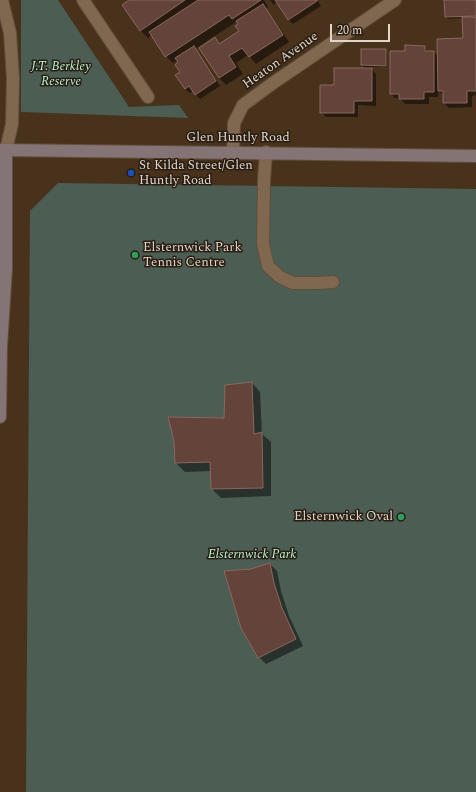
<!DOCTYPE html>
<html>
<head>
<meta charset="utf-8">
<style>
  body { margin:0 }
  #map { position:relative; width:476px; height:792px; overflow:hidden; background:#49321c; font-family:Spectral,serif }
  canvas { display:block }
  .scale { position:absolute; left:330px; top:24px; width:60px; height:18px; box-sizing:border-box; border:2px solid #e3d5c7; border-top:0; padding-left:5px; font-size:12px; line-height:14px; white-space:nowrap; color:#e3d5c7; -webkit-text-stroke:3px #271d13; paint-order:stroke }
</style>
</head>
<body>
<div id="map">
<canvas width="476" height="792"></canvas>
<div class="scale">20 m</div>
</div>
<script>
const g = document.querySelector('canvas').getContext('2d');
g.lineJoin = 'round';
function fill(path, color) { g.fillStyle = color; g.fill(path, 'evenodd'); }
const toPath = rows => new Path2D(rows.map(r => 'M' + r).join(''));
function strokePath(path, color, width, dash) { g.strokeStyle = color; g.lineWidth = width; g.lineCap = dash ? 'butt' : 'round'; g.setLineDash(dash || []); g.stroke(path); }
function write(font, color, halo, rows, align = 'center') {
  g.font = font + ' Spectral,serif'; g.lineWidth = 3; g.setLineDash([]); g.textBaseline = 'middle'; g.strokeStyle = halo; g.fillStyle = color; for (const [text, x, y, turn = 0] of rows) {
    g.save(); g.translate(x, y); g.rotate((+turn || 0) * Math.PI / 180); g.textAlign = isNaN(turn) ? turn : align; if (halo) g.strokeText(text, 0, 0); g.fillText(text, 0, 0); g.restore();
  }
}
fill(toPath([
  [21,0,58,0,129,107,179,105,188,118,21,112],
  [58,183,476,189,476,792,26,792,30,211]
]), '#4c5d53');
fill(toPath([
  [131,0,264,0,268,7,266,9,289,42,256,64,248,55,236,63,243,74,226,85,219,78,215,39,220,44,240,31,238,25,236,22,195,49,220,86,200,99,193,91,190,93,185,89,178,60,173,63,166,56,152,35,148,38,141,31,123,5],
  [270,0,317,0,321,6,293,24,288,19,277,2,274,5],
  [445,0,476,0,476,95,472,96,472,107,449,108,444,103,444,96,439,91,438,97,429,97,429,104,405,104,400,98,395,98,391,93,406,52,424,47,429,52,434,52,438,56,464,39,463,18,448,19,446,17],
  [385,50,387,52,387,67,370,67,376,74,376,106,358,105,358,117,326,117,321,112,335,86,366,69,362,65],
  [252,383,260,392,262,434,271,442,271,496,221,498,212,489,211,471,185,472,176,463,225,420],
  [270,564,277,571,281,591,289,616,303,646,266,664,259,657,251,570]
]), '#0007');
const building = toPath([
  [129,0,185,0,140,31,122,5,129,0],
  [198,0,261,0,232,19,229,15,165,57,149,32,198,0],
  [275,0,317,0,317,1,288,20,275,0],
  [444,0,476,0,476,16,445,17,444,0],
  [263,4,283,35,249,57,242,48,229,56,236,67,219,78,199,48,215,37,219,44,239,31,235,26,238,24,236,21,263,4],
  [462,17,476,17,476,91,467,91,467,103,443,103,443,91,438,91,437,39,463,38,462,17],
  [405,45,425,46,425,51,434,51,434,92,424,92,424,99,399,99,399,94,390,94,390,51,405,51,405,45],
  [194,46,216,81,195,95,189,86,185,89,175,75,180,72,175,65,178,62,175,58,194,46],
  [361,49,386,49,386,66,361,65,361,49],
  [334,68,372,68,372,101,354,101,354,113,320,113,320,85,334,85,334,68],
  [252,382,254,434,262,432,263,488,211,489,210,462,175,463,174,441,168,417,224,418,225,385,252,382],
  [270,563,274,583,282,608,296,639,258,658,241,628,224,571,251,569,270,563]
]);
fill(building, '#63433a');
strokePath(building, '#8b685e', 1);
const lane = toPath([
  [266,152,264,180,263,244,268,266,280,277,293,283,316,283,333,282]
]);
const street = toPath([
  [2,0,10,33,13,78,12,124,6,150],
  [83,0,148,97],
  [233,152,234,123,243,105,273,83,395,0]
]);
const secondary = toPath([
  [0,150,476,156],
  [0,417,1,347,6,269,6,150]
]);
strokePath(lane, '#614e3a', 14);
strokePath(street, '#614e3a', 14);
strokePath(secondary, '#614e3a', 14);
strokePath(lane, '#80674f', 12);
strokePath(street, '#80674f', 12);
strokePath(secondary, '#847476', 12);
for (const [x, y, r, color] of [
  [131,173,4,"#1a4fb4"],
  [135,255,4,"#2e9e5b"],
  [401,517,4,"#2e9e5b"]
]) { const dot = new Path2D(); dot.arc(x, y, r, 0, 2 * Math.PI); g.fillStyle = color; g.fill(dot); strokePath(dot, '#271d13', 1.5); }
write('13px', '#e3d5c7', '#271d13', [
  ["Heaton Avenue",281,61,-35],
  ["Glen Huntly Road",238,138]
]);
write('italic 13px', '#b9f3d3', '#271d13', [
  ["J.T. Berkley",61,67],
  ["Reserve",61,82],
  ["Elsternwick Park",252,555]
]);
write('13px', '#e3d5c7', '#271d13', [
  ["St Kilda Street/Glen",139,166],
  ["Huntly Road",139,181],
  ["Elsternwick Park",143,248],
  ["Tennis Centre",143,263],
  ["Elsternwick Oval",393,517,"right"]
], 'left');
</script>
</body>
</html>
